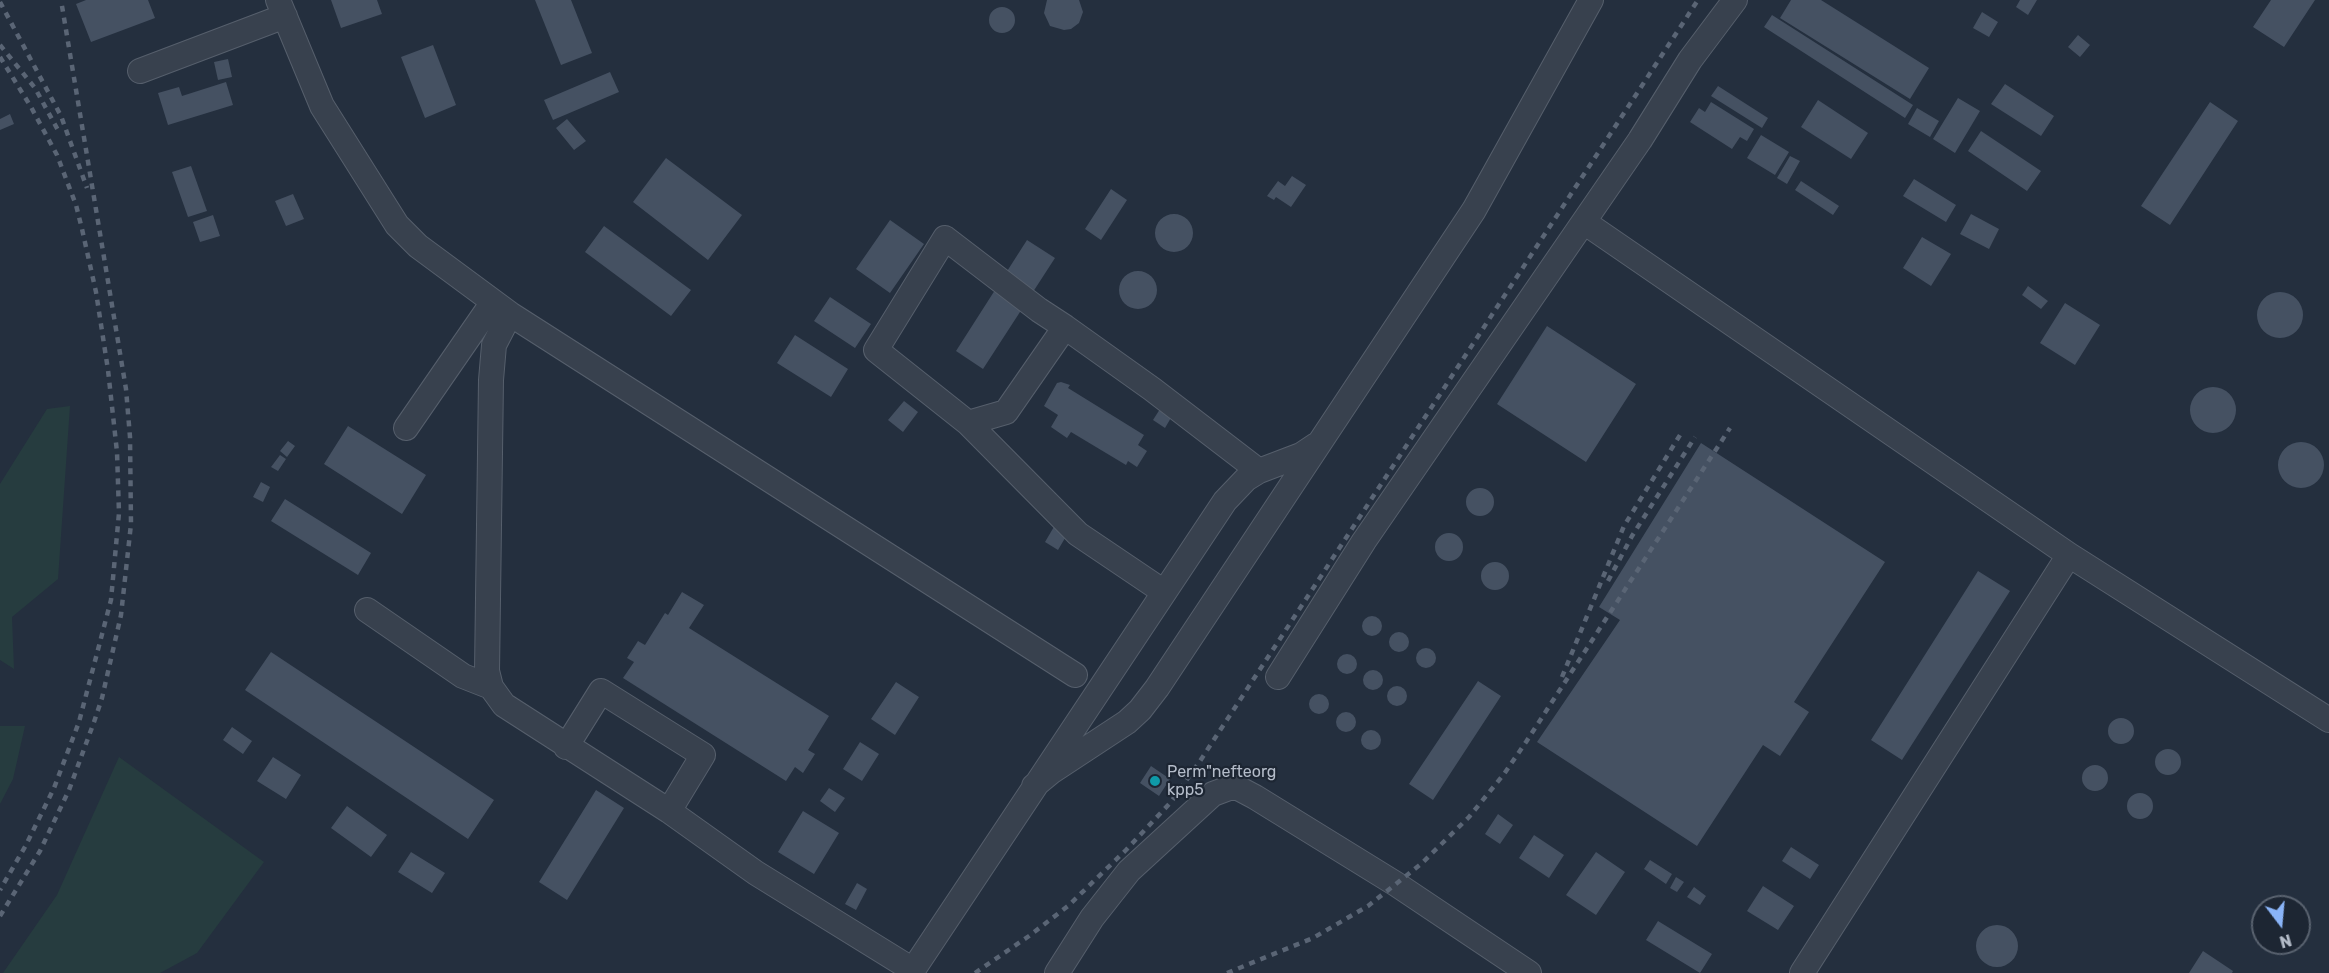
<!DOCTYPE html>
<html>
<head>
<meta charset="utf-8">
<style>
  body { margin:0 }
  #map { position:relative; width:2329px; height:973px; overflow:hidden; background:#242f3e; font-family:Rubik,sans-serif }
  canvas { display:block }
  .north { position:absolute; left:2251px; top:895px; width:60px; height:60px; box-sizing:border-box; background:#1d2633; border:2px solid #59626f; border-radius:50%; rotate:164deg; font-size:16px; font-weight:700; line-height:24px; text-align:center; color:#b4bcc9 }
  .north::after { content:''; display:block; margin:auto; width:21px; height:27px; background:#8ab4f8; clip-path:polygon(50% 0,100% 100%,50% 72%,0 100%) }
</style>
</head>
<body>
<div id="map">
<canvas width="2329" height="973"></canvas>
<div class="north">N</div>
</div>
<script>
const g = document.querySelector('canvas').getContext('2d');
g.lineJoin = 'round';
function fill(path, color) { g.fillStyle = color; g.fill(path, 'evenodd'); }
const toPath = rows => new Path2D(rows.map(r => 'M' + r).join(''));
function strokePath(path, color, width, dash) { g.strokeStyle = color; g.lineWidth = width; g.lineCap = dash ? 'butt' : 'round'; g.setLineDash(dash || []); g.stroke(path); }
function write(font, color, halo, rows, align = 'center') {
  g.font = font + ' Rubik,sans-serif'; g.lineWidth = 4.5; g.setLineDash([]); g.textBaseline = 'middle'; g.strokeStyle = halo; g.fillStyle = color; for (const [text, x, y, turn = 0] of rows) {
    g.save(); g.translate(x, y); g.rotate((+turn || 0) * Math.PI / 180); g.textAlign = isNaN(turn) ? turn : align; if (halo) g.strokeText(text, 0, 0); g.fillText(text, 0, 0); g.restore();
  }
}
fill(toPath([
  [70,406,58,579,12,617,14,669,0,660,0,484,47,409],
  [0,726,25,726,13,779,0,804],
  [119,757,264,862,197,953,160,973,3,973,57,895]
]), '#263c3f');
fill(toPath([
  [86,0,148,0,155,18,91,42,76,4],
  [331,0,377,0,382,14,341,28],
  [535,0,571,0,592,53,561,65],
  [1047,0,1079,0,1083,12,1079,23,1071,29,1064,30,1050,26,1044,13],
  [1791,0,1821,0,1929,68,1910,99,1780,18],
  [2020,0,2037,0,2028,15,2016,7],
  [2271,0,2315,0,2284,47,2253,27],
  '989 20a13 13 0 1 1 26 0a13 13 0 1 1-26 0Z',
  [1982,12,1998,22,1989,37,1973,28],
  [1772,15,1913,105,1905,118,1764,27],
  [2078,35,2090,45,2080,57,2068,47],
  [433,45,456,105,425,118,401,57],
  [228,59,232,77,218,80,214,62],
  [610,72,619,92,553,120,544,100],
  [226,82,233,105,168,125,158,93,179,87,182,96],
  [2005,84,2054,116,2041,136,1991,104],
  [1718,86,1768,118,1762,128,1711,96],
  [1958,98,1980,111,1955,153,1933,139],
  [1818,100,1868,133,1851,159,1801,127],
  [1711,102,1754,129,1747,141,1740,137,1732,149,1690,122,1699,108,1705,112],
  [2210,102,2238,121,2170,225,2141,206],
  [1917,108,1939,121,1930,137,1908,124],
  [10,114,14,124,0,130,0,119],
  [567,119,586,141,574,150,556,128],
  [1981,131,2041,171,2027,191,1968,151],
  [1761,135,1789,152,1775,175,1747,158],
  [1790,156,1800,161,1787,184,1777,178],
  [666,158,742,215,708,260,633,202],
  [191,166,207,211,188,217,172,172],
  [1292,176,1306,185,1291,207,1276,197,1274,200,1267,196,1278,181,1285,186],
  [1914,179,1956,205,1946,222,1903,196],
  [1801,181,1839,206,1833,215,1795,190],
  [1111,189,1127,200,1101,240,1085,229],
  [293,194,304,219,286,226,275,201],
  '1155 233a19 19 0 1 1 38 0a19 19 0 1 1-38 0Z',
  [1971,214,1999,229,1989,249,1960,234],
  [213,215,220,236,200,242,193,222],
  [890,220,924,244,890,293,856,269],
  [604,226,691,290,671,316,585,252],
  [1922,237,1951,254,1931,286,1903,268],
  [1027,240,1055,258,983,369,956,351],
  '1119 290a19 19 0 1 1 38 0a19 19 0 1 1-38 0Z',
  [2028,286,2048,301,2041,309,2022,295],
  '2257 315a23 23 0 1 1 46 0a23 23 0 1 1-46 0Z',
  [830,297,871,324,855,348,814,321],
  [2065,303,2100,325,2075,365,2040,343],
  [1547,326,1636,384,1586,462,1497,404],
  [795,335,848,369,831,397,777,363],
  [1061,382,1070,385,1068,388,1144,435,1138,445,1147,451,1137,467,1128,461,1126,465,1071,432,1067,438,1051,427,1058,415,1044,406,1057,383],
  '2190 410a23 23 0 1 1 46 0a23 23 0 1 1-46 0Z',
  [904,401,918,412,903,432,888,420],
  [1160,409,1172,416,1165,428,1153,420],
  [348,426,426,475,402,514,324,464],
  [288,441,295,446,287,457,280,451],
  '2278 465a23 23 0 1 1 46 0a23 23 0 1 1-46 0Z',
  [1701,443,1885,562,1794,702,1809,712,1780,756,1763,745,1697,846,1537,742,1620,620,1599,607],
  [280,455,286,459,278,471,271,467],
  [261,482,270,487,263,502,253,497],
  '1466 502a14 14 0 1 1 28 0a14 14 0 1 1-28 0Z',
  [285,499,371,553,358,575,271,521],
  [1055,525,1068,533,1058,550,1045,542],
  '1435 547a14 14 0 1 1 28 0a14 14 0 1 1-28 0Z',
  '1481 576a14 14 0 1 1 28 0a14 14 0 1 1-28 0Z',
  [1978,571,2010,591,1902,760,1871,740],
  [682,592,704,605,689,628,829,716,808,750,815,754,803,773,795,767,786,781,623,678,634,662,627,658,638,641,645,645,665,613,668,615],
  '1362 626a10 10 0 1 1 20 0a10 10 0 1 1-20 0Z',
  '1389 642a10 10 0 1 1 20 0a10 10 0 1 1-20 0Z',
  '1416 658a10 10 0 1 1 20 0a10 10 0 1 1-20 0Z',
  [271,652,494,800,468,839,245,690],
  '1337 664a10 10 0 1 1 20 0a10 10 0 1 1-20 0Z',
  '1363 680a10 10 0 1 1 20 0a10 10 0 1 1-20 0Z',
  [1478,681,1501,696,1433,800,1409,784],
  [896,682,919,697,895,735,871,719],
  '1387 696a10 10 0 1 1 20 0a10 10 0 1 1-20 0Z',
  '1309 704a10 10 0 1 1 20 0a10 10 0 1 1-20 0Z',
  '1336 722a10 10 0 1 1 20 0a10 10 0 1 1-20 0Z',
  '2108 731a13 13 0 1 1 26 0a13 13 0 1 1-26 0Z',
  [232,727,252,741,243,754,223,740],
  '1361 740a10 10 0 1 1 20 0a10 10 0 1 1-20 0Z',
  [860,742,879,754,862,781,843,769],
  '2155 762a13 13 0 1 1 26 0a13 13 0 1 1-26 0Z',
  [273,757,301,775,286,799,257,781],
  '2082 778a13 13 0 1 1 26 0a13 13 0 1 1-26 0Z',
  [1151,766,1170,779,1159,796,1140,783],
  [829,788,845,798,835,812,820,801],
  [596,790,624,808,567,900,539,882],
  '2127 806a13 13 0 1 1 26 0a13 13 0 1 1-26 0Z',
  [347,806,387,835,371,857,331,828],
  [803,811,839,833,814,874,778,852],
  [1498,814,1513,825,1500,844,1485,834],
  [1534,835,1564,855,1549,878,1519,858],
  [1791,847,1819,865,1810,879,1782,861],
  [411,852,445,873,432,893,398,872],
  [1596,852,1625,872,1596,915,1566,895],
  [1650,860,1672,874,1666,884,1644,869],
  [1676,877,1684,882,1677,892,1670,888],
  [857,883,867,889,856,910,845,904],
  [1763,886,1794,906,1778,930,1747,911],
  [1694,887,1706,896,1700,905,1687,897],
  [1658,921,1712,954,1700,973,1646,940],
  '1976 946a21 21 0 1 1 42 0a21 21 0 1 1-42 0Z',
  [2203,951,2233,971,2232,973,2189,973]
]), '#455162');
const minor = toPath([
  [278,0,322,106,397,225,418,246,510,314,1075,675],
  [140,71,285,16],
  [1584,222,2069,555,2329,720],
  [510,314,494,345,491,380,487,671,491,687,504,705,669,811,756,873,913,970],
  [1065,327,1006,412,968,423,876,350,945,238,1039,310,1065,327,1152,389,1259,471],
  [968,423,1078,534,1164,592],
  [406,428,493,302],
  [367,610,463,676,491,687],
  [1278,677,1364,541,1640,140,1690,60,1735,0],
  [566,747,601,691,703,755,669,811],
  [1034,786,1051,772,1127,722,1140,710,1157,688,1474,210,1591,0],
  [911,973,1225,501,1246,479,1259,471,1301,455,1316,445],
  [1057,973,1092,918,1129,871,1213,794,1229,788,1238,788,1255,797,1396,884,1529,973],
  [1802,973,2069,555]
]);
strokePath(minor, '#565f6c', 26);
strokePath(minor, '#38414e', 24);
strokePath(toPath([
  [0,2,61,116,87,188],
  [0,45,35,88,59,132],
  [0,57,31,107,57,155,76,205,82,229,96,292,108,370,117,452,119,513,111,600,79,722,54,788,26,845,0,890],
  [1608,581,1632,536,1695,437],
  [1562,677,1624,526,1680,435],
  [0,916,40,851,69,790,94,722,102,698,121,615,131,524,130,437,126,389,61,0],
  [975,973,1029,936,1068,906,1126,850,1171,802,1200,761,1698,0],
  [1227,973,1313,938,1368,906,1421,864,1469,817,1504,774,1526,742,1730,428]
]), '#5a6575', 4.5, [6, 6]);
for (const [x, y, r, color] of [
  [1155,781,6,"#0f9aa8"]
]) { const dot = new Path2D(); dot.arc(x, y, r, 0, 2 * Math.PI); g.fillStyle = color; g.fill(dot); strokePath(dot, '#1d2633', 2); }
write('16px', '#b4bcc9', '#1d2633', [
  ["Perm\"nefteorg",1167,772],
  ["kpp5",1167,790]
], 'left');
</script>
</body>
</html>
